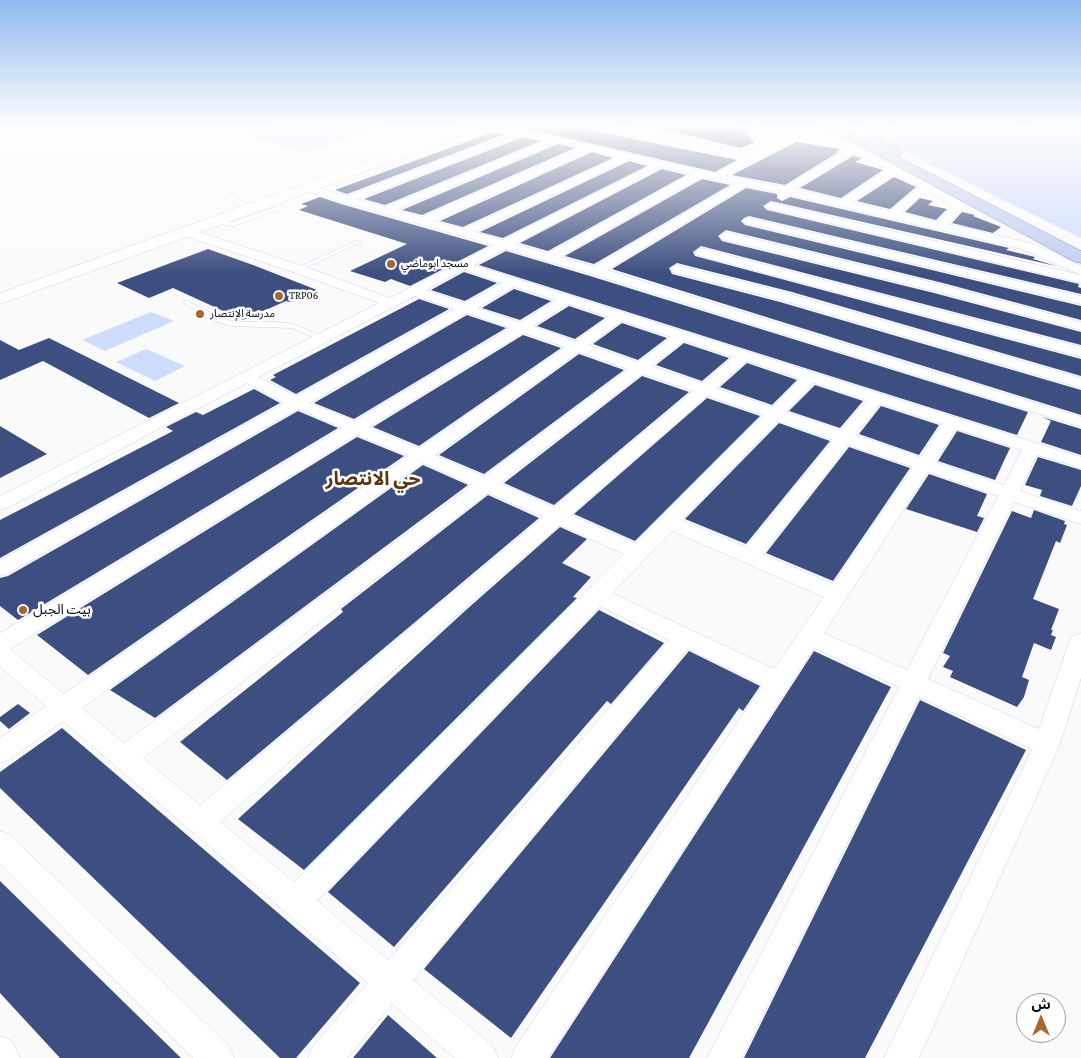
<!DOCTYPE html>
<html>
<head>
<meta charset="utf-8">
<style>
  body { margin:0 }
  #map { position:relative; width:1081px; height:1058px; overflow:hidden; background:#fafafa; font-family:"Crimson Pro","Noto Sans Arabic",serif }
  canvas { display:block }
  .north { position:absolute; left:1016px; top:993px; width:50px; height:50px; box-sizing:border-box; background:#fff; border:1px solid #9d9ea2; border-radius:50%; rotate:0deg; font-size:14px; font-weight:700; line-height:20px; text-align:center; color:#090d17 }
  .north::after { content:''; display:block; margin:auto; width:18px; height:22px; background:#a86731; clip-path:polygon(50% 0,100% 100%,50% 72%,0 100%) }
</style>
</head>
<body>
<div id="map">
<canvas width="1081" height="1058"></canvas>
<div class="north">ش</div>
</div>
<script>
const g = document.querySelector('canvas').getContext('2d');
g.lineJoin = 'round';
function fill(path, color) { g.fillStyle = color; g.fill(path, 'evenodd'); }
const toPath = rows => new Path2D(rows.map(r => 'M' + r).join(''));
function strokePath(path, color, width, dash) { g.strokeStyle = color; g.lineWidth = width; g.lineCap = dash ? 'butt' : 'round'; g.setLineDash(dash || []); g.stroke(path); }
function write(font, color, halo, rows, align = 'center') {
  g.font = font + ' "Crimson Pro","Noto Sans Arabic",serif'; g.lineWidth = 5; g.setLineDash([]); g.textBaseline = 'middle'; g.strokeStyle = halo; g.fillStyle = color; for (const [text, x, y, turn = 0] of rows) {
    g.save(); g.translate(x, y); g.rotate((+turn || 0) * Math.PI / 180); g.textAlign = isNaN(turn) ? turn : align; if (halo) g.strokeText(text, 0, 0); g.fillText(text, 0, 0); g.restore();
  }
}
fill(toPath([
  [282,125,388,125,305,152,246,135],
  [902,125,1000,125,1081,136,1081,238,889,144,893,129],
  [151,312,174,321,105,351,82,340],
  [146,349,185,366,155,381,116,362]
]), '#cedcfe');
fill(toPath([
  [511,125,583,125,589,130,737,160,715,172],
  [647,125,732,125,746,133,754,143,740,148],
  [493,132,505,134,347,194,335,190],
  [523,137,541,141,385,205,364,199],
  [796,142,840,149,836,152,837,153,785,185,732,175],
  [558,144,575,148,422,215,402,210],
  [592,152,613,158,463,227,440,221],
  [853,156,862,158,855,162,883,170,841,198,800,188],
  [629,161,647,166,503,238,480,232],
  [662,169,686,175,548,251,520,243],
  [894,177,916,187,890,209,857,201],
  [702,179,730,185,594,264,565,256],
  [746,188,777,194,777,198,782,201,790,197,1009,248,1006,250,1035,257,1033,259,1056,266,771,201,763,206,767,210,1079,284,1078,287,1081,288,1081,294,749,216,744,218,741,221,745,225,1081,306,1081,320,943,283,726,230,718,236,722,241,934,293,1081,332,1081,345,701,246,693,252,695,256,1081,359,1081,376,792,292,677,263,669,268,672,274,780,302,1081,390,1081,415,612,269],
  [320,197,341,204,488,246,410,286,391,279,385,282,350,271,407,244,299,210,308,206,301,204],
  [920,198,933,201,928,205,947,209,936,220,905,212],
  [962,212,975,215,973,216,1001,227,993,233,952,223],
  [208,249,253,265,317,290,290,302,286,301,243,320,173,288,149,298,117,283],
  [506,251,590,276,1028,412,1017,435,479,265],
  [464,272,497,283,465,301,431,290],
  [514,289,551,301,520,320,482,308],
  [419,299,449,309,296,394,270,380,276,377,273,375],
  [569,306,605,318,575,339,537,326],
  [467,315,506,328,354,419,314,403],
  [622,323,667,338,638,360,593,344],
  [523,335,561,348,419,446,373,427],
  [49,338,179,403,149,418,43,361,0,380,0,340,19,350],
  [684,343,729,358,702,381,656,365],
  [579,354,624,370,484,474,439,455],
  [747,363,797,380,772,405,720,387],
  [642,376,689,392,554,505,504,483],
  [815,385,863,401,840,428,789,411],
  [254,389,280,403,0,558,0,520,173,431,166,427,196,412,203,415],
  [707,398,760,416,635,541,574,514],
  [881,406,939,425,919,455,859,434],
  [298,411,338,428,18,620,0,606,0,578,8,576],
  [1042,417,1081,429,1081,455,1041,442,1051,421],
  [779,423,830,441,746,544,685,519],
  [0,426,47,454,0,478],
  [957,431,1010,448,995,480,938,461],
  [357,437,404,456,88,675,37,635],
  [849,447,910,468,833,581,766,553],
  [1038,457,1081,470,1081,486,1072,506,1040,496,1042,490,1025,485],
  [423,465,468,485,155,718,110,690],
  [929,474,987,494,977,516,984,518,977,532,906,509],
  [488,495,539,518,227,780,180,742,343,612,341,609],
  [1034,510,1065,521,1064,524,1067,525,1060,543,1056,541,1033,599,1059,609,1051,630,1053,630,1051,635,1056,637,1051,650,1034,643,1022,677,1029,680,1024,697,1017,707,950,677,953,671,943,667,950,656,943,653,1012,511,1031,518],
  [560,527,587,539,562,563,591,577,573,597,577,598,304,870,238,819,466,610],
  [599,610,664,643,611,704,607,701,394,947,328,892],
  [689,651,760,686,743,711,739,708,511,1038,424,969],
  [814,651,891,687,689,1058,550,1058],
  [920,700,1026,750,865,1058,744,1058],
  [18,704,30,713,9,729,0,721,0,717],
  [62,728,360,983,296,1058,280,1058,0,788,0,772],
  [0,881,181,1058,60,1058,0,993],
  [388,1015,437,1058,353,1058]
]), '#3d4f80');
const service = toPath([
  [634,125,640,125,740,150,757,144,747,131,754,125,759,125,752,131,762,145,740,153,668,136,634,125],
  [440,137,454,142,360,178,348,180,339,176,342,174,348,176,357,176,448,142,440,139,440,137],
  [269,163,274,164,224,190,253,208,253,210,249,210,222,195,218,190,269,163],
  [269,201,281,204,282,208,234,226,225,225,218,220,221,218,228,222,233,222,276,207,269,203,269,201],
  [356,241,361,242,300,270,295,269,356,241],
  [184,301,188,301,217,316,235,322,277,322,293,324,327,338,323,340,320,340,292,328,232,326,211,320,184,303,184,301]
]);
const minor = toPath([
  [478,125,496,125,524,129,715,174,742,159,589,128,585,125,602,125,751,155,797,131,827,134,845,139,859,146,964,203,966,205,964,207,948,224,1030,243,1054,252,1081,266,1081,275,1022,249,790,195,783,199,778,196,780,193,746,186,607,270,1081,417,1081,427,591,274,506,249,474,265,1081,457,1081,468,1037,455,1020,491,1081,511,1081,524,1014,502,928,679,1039,729,1069,642,1073,636,1081,633,1081,678,1060,744,919,1058,884,1058,1032,749,919,697,742,1058,707,1058,899,687,814,648,548,1058,511,1058,516,1046,763,685,688,649,413,980,493,1046,498,1058,455,1058,392,1004,347,1058,308,1058,313,1046,368,983,63,721,9,760,0,763,0,738,46,706,0,667,0,633,342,428,298,409,7,574,0,576,0,560,284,403,247,383,7,508,0,510,0,496,379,303,293,272,182,235,180,232,182,229,190,229,303,266,390,298,493,245,342,202,304,190,303,188,308,185,347,196,512,133,482,128,478,125],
  [523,135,547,140,385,207,358,199,523,135],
  [801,136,826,140,849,148,785,187,726,176,801,136],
  [558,142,581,148,422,217,396,210,558,142],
  [592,150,619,157,463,229,434,221,592,150],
  [856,152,887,170,841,200,795,189,856,152],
  [629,159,652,165,503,240,475,232,629,159],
  [662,167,691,174,548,253,515,244,662,167],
  [895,174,919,187,890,211,852,202,895,174],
  [702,177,735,184,594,266,560,257,702,177],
  [926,191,953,206,937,222,901,213,926,191],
  [464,270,502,283,465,303,426,290,464,270],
  [514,287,556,300,520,322,477,308,514,287],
  [415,296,454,309,296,396,259,377,415,296],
  [569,304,609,317,575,341,533,326,569,304],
  [467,313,510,328,354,421,310,403,467,313],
  [622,321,671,337,638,362,589,345,622,321],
  [523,333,565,347,419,448,369,427,523,333],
  [684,341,733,357,702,383,652,366,684,341],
  [579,352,628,369,484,476,435,455,579,352],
  [747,361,800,379,772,407,716,388,747,361],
  [642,374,693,391,554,507,500,483,642,374],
  [814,383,866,400,841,430,786,412,814,383],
  [707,396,763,415,635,543,571,515,707,396],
  [880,404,942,424,920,457,856,435,880,404],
  [778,421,833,440,746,547,682,520,778,421],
  [956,429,1022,450,1004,485,935,462,956,429],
  [357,435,408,456,64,694,10,649,357,435],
  [848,445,913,467,833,584,763,554,848,445],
  [423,463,472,485,124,743,82,708,423,463],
  [928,472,998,496,907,670,824,633,928,472],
  [488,493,543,517,200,805,143,758,488,493],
  [560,525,624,554,294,882,220,822,560,525],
  [672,531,824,597,774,669,612,593,672,531],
  [600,606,669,640,388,960,317,901,600,606],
  [771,203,1081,275,1081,283,767,208,765,206,771,203],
  [749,218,1081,296,1081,304,745,223,743,221,745,219,749,218],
  [726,232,943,285,1081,322,1081,330,934,291,722,239,720,236,726,232],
  [701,248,1081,347,1081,357,697,255,695,252,701,248],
  [677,265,791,294,1081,378,1081,388,781,300,672,272,671,269,677,265],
  [0,831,10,835,229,1046,234,1058,193,1058,0,864,0,831],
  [0,1036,12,1041,20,1058,0,1058,0,1036]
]);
const tertiary = toPath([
  [469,125,485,125,483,127,256,212,0,304,0,293,469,125]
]);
const trunk = toPath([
  [821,125,836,125,871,143,868,136,871,126,887,125,881,131,880,136,882,139,901,151,903,154,899,157,1081,251,1081,263,1075,262,821,125],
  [1032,125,1064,125,1081,127,1081,135,1038,129,1032,125]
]);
strokePath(service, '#c5d2f1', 1);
strokePath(minor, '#c5d2f1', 1);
strokePath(tertiary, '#c5d2f1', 1);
strokePath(trunk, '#7682a2', 1);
fill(service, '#fff');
fill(minor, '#fff');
fill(tertiary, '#fff');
fill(trunk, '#c0cef0');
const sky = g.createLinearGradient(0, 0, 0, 273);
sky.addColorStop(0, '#8fb9ef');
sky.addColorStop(0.46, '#fdfdfd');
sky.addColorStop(1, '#fdfdfd00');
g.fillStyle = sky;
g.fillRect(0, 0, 1081, 273);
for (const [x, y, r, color] of [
  [391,264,5,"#a86731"],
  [279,296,5,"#a86731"],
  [200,314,5,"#a86731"],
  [23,610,5,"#a86731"]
]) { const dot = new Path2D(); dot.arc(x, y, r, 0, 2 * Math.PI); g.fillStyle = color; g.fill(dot); strokePath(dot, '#fff', 2); }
write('11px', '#090d17', '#fff', [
  ["مسجد ابوماضي",401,264],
  ["TRP06",289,296],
  ["مدرسة الإنتصار",210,314]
], 'left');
write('14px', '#090d17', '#fff', [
  ["بيت الجبل",33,610]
], 'left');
write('bold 19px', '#5f340c', '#fff', [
  ["حي الانتصار",373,479]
]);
</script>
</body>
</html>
